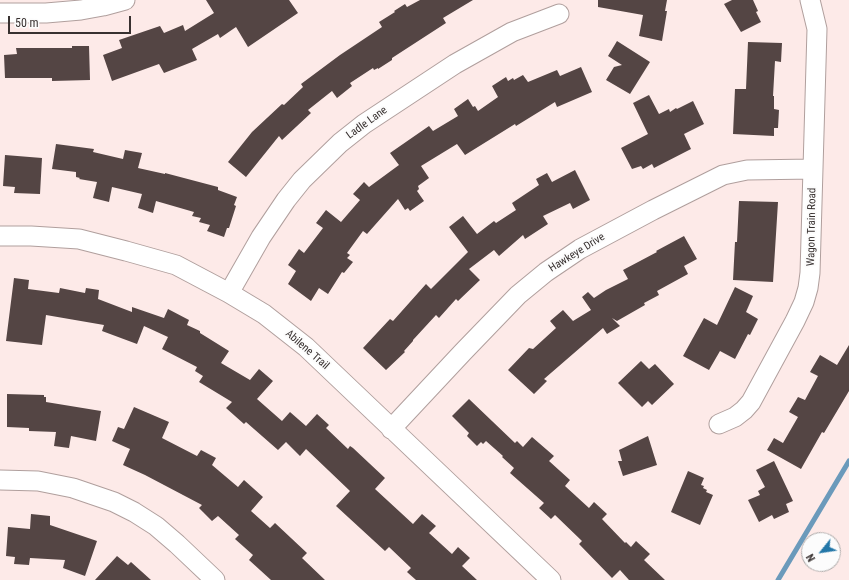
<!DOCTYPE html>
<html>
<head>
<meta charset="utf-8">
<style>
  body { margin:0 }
  #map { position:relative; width:849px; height:580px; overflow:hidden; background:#fdeae8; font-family:"Roboto Condensed",sans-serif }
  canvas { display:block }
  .north { position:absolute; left:801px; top:532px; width:40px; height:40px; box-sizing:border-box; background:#fcfcfc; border:1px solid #aeabaa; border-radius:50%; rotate:240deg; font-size:11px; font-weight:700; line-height:16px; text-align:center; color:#383130 }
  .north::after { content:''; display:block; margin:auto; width:14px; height:18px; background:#2377a8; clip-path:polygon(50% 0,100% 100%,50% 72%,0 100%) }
  .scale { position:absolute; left:8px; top:16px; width:123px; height:18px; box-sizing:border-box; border:2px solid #383130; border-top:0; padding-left:5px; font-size:12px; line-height:14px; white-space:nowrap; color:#383130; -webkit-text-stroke:3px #fcfcfc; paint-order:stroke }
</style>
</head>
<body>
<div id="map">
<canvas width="849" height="580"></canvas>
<div class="north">N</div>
<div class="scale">50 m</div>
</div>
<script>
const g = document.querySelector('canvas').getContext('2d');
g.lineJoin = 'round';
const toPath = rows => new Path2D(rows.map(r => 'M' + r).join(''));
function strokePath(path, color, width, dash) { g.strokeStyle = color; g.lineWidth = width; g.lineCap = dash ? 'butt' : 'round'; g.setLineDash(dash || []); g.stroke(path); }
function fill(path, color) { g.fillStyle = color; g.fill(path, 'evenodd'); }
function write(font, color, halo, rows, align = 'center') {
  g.font = font + ' "Roboto Condensed",sans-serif'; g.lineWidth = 4; g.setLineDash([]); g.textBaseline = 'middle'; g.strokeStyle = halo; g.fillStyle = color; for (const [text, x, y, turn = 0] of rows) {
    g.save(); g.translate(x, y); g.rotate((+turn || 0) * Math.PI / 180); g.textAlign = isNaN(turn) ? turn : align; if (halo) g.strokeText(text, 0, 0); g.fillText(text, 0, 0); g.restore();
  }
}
strokePath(toPath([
  [778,580,849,461]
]), '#6b9abb', 5);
fill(toPath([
  [206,0,289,0,298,13,248,47,236,27,220,38,218,34,192,49,197,60,164,73,159,64,112,81,103,55,122,48,119,40,160,26,164,33,183,25,185,31,214,13],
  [420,0,473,0,443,18,446,23,392,58,392,60,378,69,378,68,374,70,373,68,350,83,352,86,337,98,332,91,308,110,311,113,282,140,279,136,246,177,228,162,252,132,282,104,284,105,303,87,301,84,340,55,382,27,379,22,395,12,394,11,405,4,407,7],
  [598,0,667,0,665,11,667,11,662,41,639,36,643,15,598,7],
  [732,0,753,0,758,11,756,12,761,22,741,32,724,4],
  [617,41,650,62,630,94,606,80,614,67,622,65,608,56],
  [748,42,782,43,781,62,775,61,773,96,774,96,774,109,779,110,778,128,774,128,774,136,733,134,735,89,746,89],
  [72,46,89,46,90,80,52,81,52,78,5,78,4,55,17,54,16,48,72,48],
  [581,67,592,92,557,107,555,102,516,126,515,124,465,155,457,144,421,166,429,178,418,186,419,189,417,191,424,201,410,211,408,208,405,210,398,199,367,234,363,231,347,253,350,255,347,258,353,262,344,273,342,272,328,294,319,288,311,301,288,284,296,271,288,265,299,249,304,253,323,228,316,223,326,210,341,222,360,200,353,194,364,182,369,187,399,165,390,153,429,126,433,131,458,116,454,109,468,99,473,107,475,106,478,111,498,97,492,86,506,77,508,81,513,78,514,80,523,75,528,82,557,70,560,76],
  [649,95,659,114,669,109,670,112,676,108,677,109,693,101,704,124,684,134,691,149,654,168,652,164,643,169,641,166,632,169,621,148,648,134,633,103],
  [56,144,94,149,93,152,123,159,125,150,142,153,138,168,165,174,165,173,218,187,218,190,237,197,234,205,236,206,229,228,227,228,224,237,207,231,210,225,199,222,201,218,192,216,194,212,156,201,153,213,138,208,142,194,112,187,109,202,93,198,97,182,79,179,80,178,76,177,76,172,52,169],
  [5,155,42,158,40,194,14,193,15,187,3,186],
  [575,170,590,200,573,209,570,203,543,216,548,224,525,239,523,235,499,256,494,250,469,269,480,280,458,301,456,299,439,318,436,315,413,340,413,341,404,351,405,352,386,370,363,348,390,319,393,321,426,284,431,289,468,252,449,227,463,216,477,234,494,221,496,223,516,210,512,203,539,185,536,179,547,173,552,182],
  [739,201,778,202,773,282,733,280,735,242,737,242],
  [684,236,697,259,684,266,688,274,657,291,659,295,644,303,645,305,617,321,612,318,620,326,607,334,603,328,544,379,547,381,534,394,508,370,529,348,533,349,556,328,550,321,563,310,573,321,591,310,582,297,588,292,594,298,606,290,628,279,623,270,657,252,656,251],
  [14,278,29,280,28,289,59,293,60,288,85,293,86,288,99,290,98,299,132,312,132,307,164,318,168,309,189,320,187,325,200,331,200,333,229,351,221,363,250,380,259,369,273,381,257,399,282,421,290,412,306,426,317,414,329,425,326,428,348,449,350,446,353,448,385,478,375,489,413,524,422,514,436,526,429,533,452,554,458,547,470,558,462,566,477,580,416,580,407,572,411,568,389,547,385,551,336,506,350,491,306,449,300,456,286,442,278,450,246,422,244,424,226,408,232,402,199,382,203,376,195,371,197,367,162,349,168,337,144,326,137,344,102,331,104,325,46,315,42,345,6,341],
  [735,287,753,296,746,312,758,319,750,335,748,334,735,359,720,351,709,370,683,356,704,318,717,325],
  [849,345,849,391,824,433,822,432,801,469,767,450,774,438,783,443,798,417,789,412,798,397,805,400,818,376,810,372,820,355,837,365],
  [641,361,649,369,655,364,674,384,652,405,648,401,642,407,618,383],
  [7,394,44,395,44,397,46,397,46,402,101,411,96,441,71,436,69,448,54,446,56,432,29,431,29,428,7,427],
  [469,399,515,443,517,441,523,447,532,437,554,456,549,461,570,480,565,486,589,508,594,502,607,514,602,519,625,543,626,542,631,547,636,541,650,554,644,560,665,580,629,580,620,570,612,578,579,544,582,541,555,515,551,519,539,508,544,503,510,473,514,468,502,457,503,456,486,441,483,444,481,442,477,446,467,436,469,433,452,416],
  [134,407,169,422,162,438,197,456,201,450,216,458,212,465,238,487,244,480,263,497,251,511,270,528,275,523,307,553,302,558,325,580,271,580,249,560,253,555,235,539,239,535,218,516,212,521,199,508,202,505,145,475,123,465,130,449,112,441,118,427,124,429],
  [648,436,657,465,623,476,618,461,622,461,619,450],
  [774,461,793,501,786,504,789,512,774,519,772,515,759,522,748,500,760,495,758,491,765,487,756,470],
  [688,471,704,478,701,485,704,486,703,488,707,490,706,492,713,495,700,525,671,512],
  [31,514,50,516,50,525,97,541,85,576,63,568,65,560,30,558,29,565,14,564,15,557,6,556,8,527,30,529],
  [117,556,128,565,131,562,151,580,95,580]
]), '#544544');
const minor = toPath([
  [0,13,46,13,81,10,103,6,125,0],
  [0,236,31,236,79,239,126,251,176,265,229,293,264,314,306,347,551,580],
  [229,293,261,237,286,200,302,180,340,143,364,124,455,64,512,32,559,14],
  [719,424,735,417,744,410,751,402,795,321,804,302,808,288,810,273,817,29,810,0],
  [391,429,463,352,518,295,546,272,580,249,653,210,723,175,747,170,813,169],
  [0,480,38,481,73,488,114,502,134,512,156,526,177,544,215,580]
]);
strokePath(minor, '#b09f9d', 21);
strokePath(minor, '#fff', 19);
write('11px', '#383130', '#fcfcfc', [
  ["Ladle Lane",367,123,-36],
  ["Wagon Train Road",812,227,-89],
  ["Hawkeye Drive",577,253,-32],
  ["Abilene Trail",307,350,41]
]);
</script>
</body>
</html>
